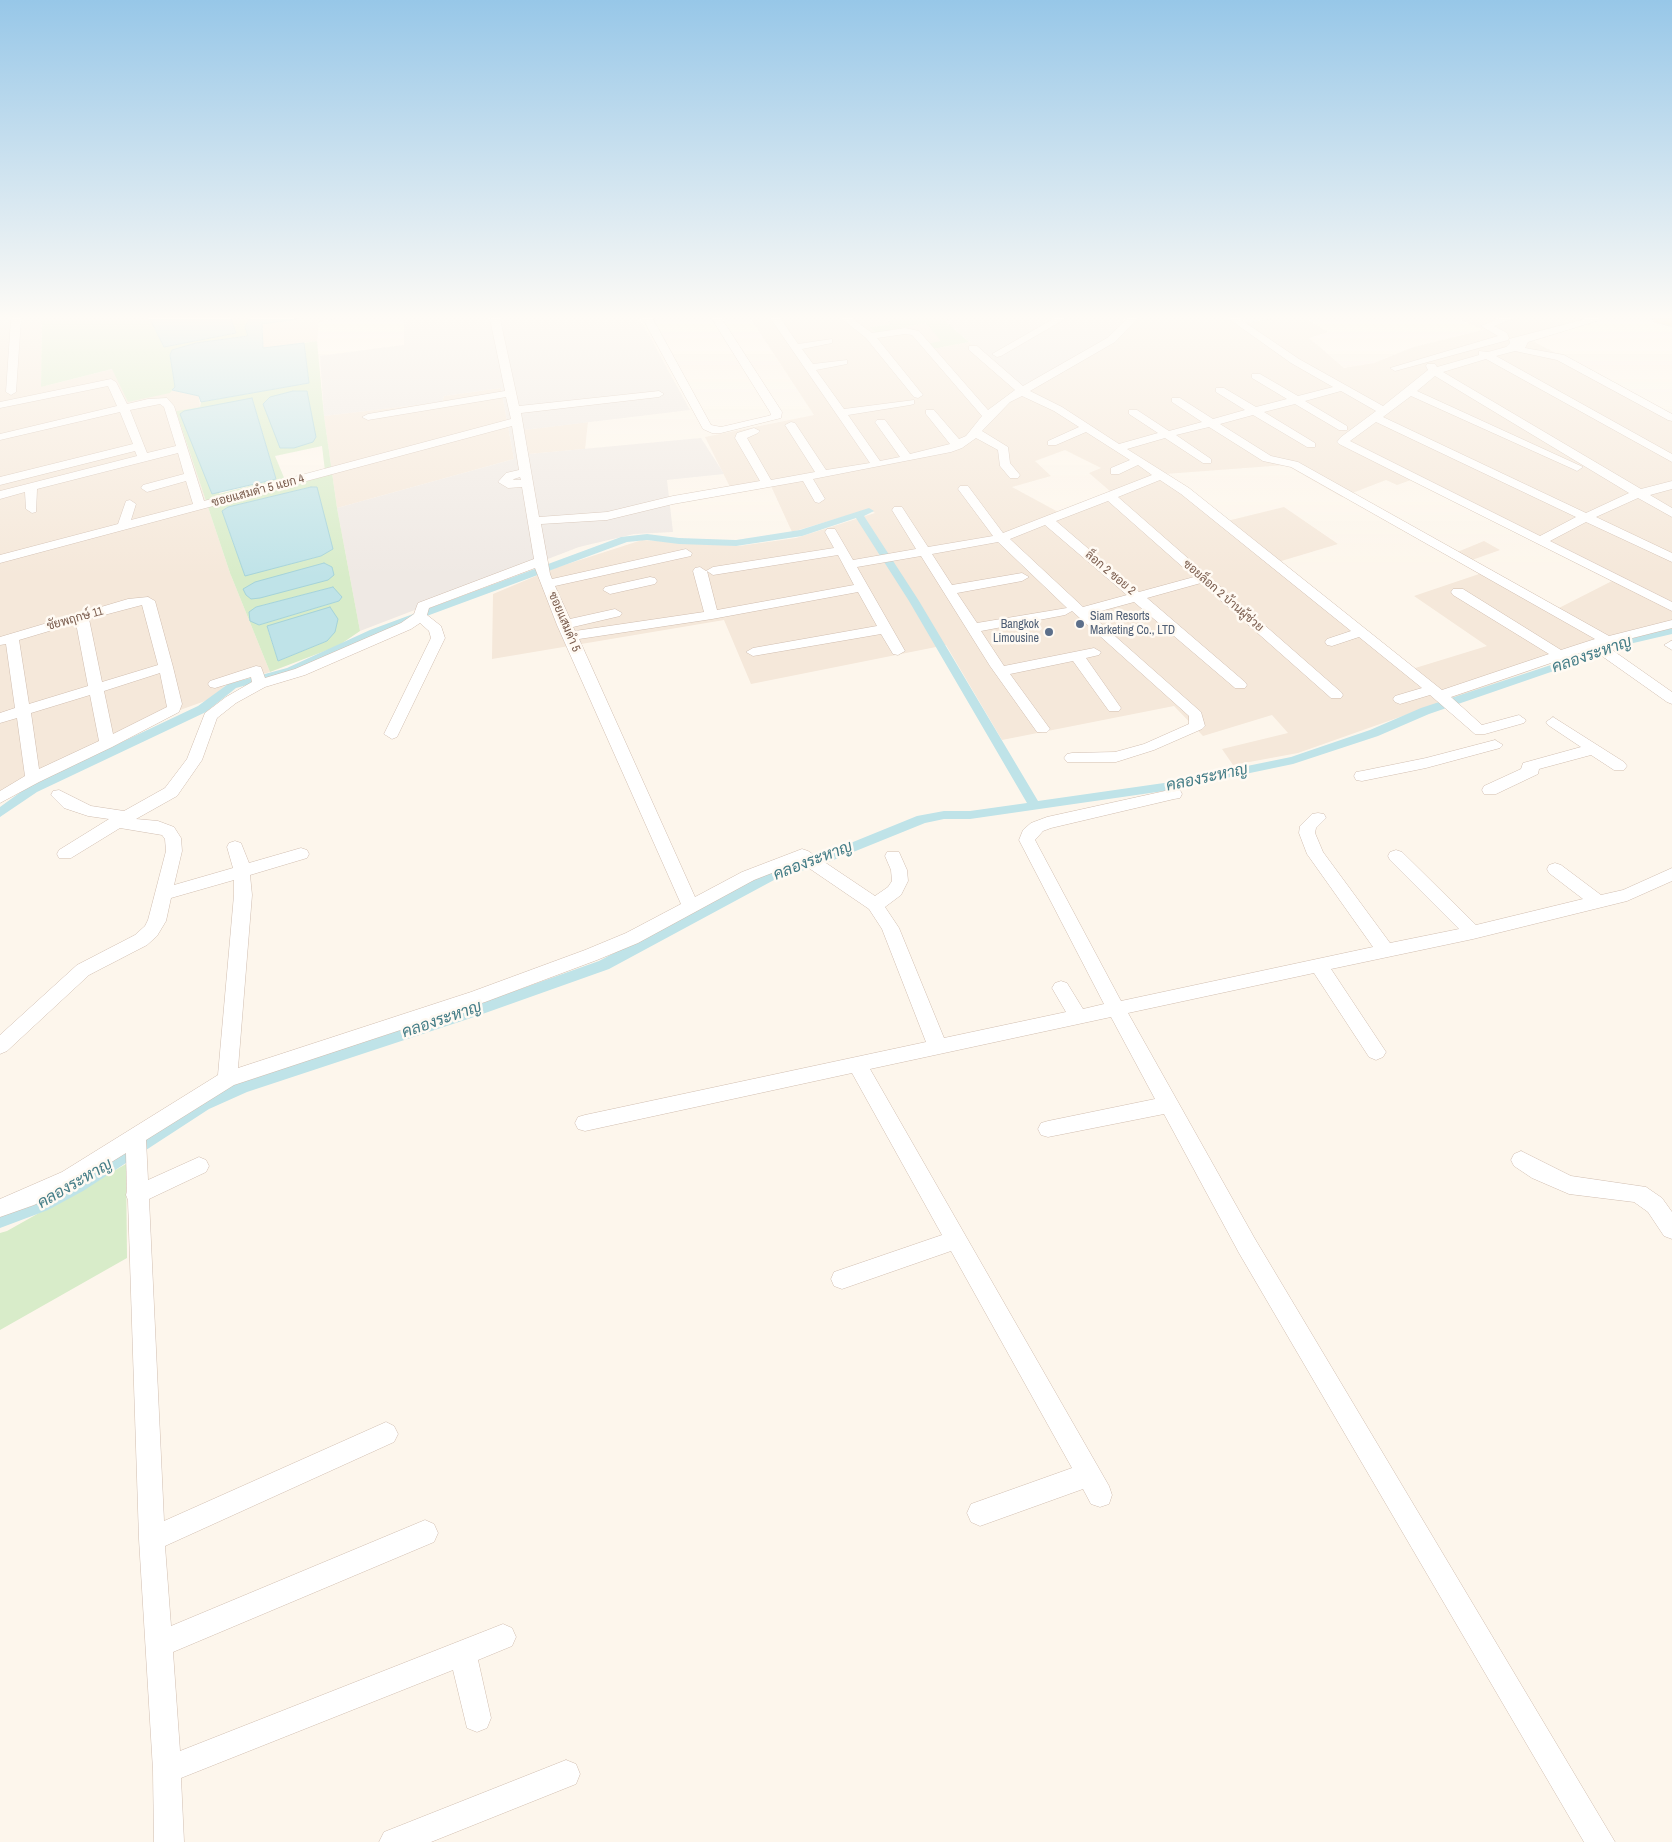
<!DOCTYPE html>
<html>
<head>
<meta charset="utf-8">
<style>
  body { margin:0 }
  canvas { display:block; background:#fdf6ec }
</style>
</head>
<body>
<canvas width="1672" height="1842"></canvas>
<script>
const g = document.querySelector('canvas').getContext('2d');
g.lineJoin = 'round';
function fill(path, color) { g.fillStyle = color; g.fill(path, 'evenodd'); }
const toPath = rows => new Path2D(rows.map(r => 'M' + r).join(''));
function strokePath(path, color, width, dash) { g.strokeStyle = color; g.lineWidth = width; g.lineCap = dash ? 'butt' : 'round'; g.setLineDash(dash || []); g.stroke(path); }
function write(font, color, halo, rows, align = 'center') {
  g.font = font + ' "Archivo Narrow",Sarabun,sans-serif'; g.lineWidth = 5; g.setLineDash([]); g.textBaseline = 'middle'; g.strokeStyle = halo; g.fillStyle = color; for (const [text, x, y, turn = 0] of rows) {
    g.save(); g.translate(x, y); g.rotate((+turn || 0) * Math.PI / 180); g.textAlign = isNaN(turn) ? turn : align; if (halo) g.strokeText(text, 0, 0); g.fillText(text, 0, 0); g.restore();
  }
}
fill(toPath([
  [0,319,42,319,41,387,113,369,170,393,172,390,199,396,200,407,176,411,230,573,270,672,226,685,208,700,180,710,0,800],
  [297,319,333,319,319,322,317,341,263,349,262,324],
  [751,319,887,319,891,324,871,327,876,333,926,323,942,342,932,349,969,342,1023,388,1109,338,1125,319,1240,319,1246,323,1272,319,1307,319,1328,332,1309,338,1344,368,1374,363,1414,347,1483,330,1459,319,1583,319,1523,336,1672,415,1672,626,1646,632,1581,653,1298,753,1233,765,1222,749,1288,733,1272,715,1203,736,1174,706,1002,740,946,645,751,684,724,620,492,659,493,594,555,568,642,540,739,546,796,538,875,513,869,509,792,532,771,486,733,493,705,437,814,415],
  [1065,450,1101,468,1089,473,1111,492,1060,513,1012,487,1051,476,1035,461],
  [1286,465,1342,497,1386,480,1397,485,1411,480,1612,581,1557,609,1472,560,1500,550,1484,541,1450,555,1482,573,1414,596,1487,646,1412,669,1278,562,1338,544,1284,507,1227,521,1165,474],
  [501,388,514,459,337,508,324,416,442,402,444,396],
  [588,422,585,449,529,454,524,430]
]), '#f5e8da');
fill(toPath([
  [404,319,640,319,690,410,524,430,529,454,701,438,724,474,667,480,673,532,634,534,579,547,360,631,337,508,514,459,501,388,444,396,442,402,324,416,320,356,404,345],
  [948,319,1125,319,1109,338,1023,388,944,320]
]), '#efe9e4');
fill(toPath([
  [42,319,150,319,164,347,235,333,231,319,249,319,248,336,196,343,170,355,175,387,170,393,128,402,112,369,41,387],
  [887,319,948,319,944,320,969,342,932,349,927,344,941,341,926,323,876,333,870,327,891,324],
  [317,341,324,416,337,508,360,631,338,646,270,672,230,573,176,411,200,407,201,402,309,383,304,343],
  [252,398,276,479,219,494],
  [322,446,325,471,285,480,275,456],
  [311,487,321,556,245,575,222,511,228,507],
  [333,587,339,601,259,625,256,607],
  [267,627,327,641,278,661],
  [126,1164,127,1258,0,1330,0,1233,7,1231]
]), '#d8ecc9');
const water = toPath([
  [150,319,231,319,236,333,164,347,150,319],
  [249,319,297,319,262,324,263,348,304,343,309,383,201,402,199,396,172,390,175,387,170,355,172,350,196,343,248,336,245,327,249,319],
  [293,391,307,391,316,437,313,442,294,448,280,448,263,404,270,397,293,391],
  [252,398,276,479,212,494,180,414,184,411,252,398],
  [311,487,317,487,333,549,321,556,245,576,222,511,228,507,311,487],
  [324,563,332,567,334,575,328,580,260,598,251,599,246,595,243,589,255,582,324,563],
  [333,587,342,597,339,601,259,625,250,621,249,612,256,607,333,587],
  [330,607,338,619,335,632,327,641,278,661,267,626,330,607]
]);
fill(water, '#bfe3e8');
strokePath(water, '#a5d3da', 1);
fill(toPath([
  [869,508,874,511,864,516,919,601,1038,801,1164,783,1291,757,1370,730,1421,708,1569,659,1604,644,1672,628,1672,634,1612,648,1577,663,1429,714,1378,736,1293,764,1164,791,970,819,944,819,925,823,831,861,774,880,609,969,474,1017,247,1092,209,1109,83,1191,48,1210,0,1228,0,1213,36,1200,71,1181,197,1099,237,1083,464,1009,599,961,764,874,821,855,917,816,944,811,970,811,1027,803,909,601,856,518,802,536,736,546,679,544,647,540,627,542,378,634,295,672,236,688,206,712,37,792,0,817,0,807,29,786,198,706,228,684,287,668,370,630,621,537,647,534,679,538,736,540,800,530,869,508]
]), '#bfe3e8');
const minor = toPath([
  [11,319,21,319,16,392,11,395,6,392,11,319],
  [490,319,500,319,519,406,659,391,664,394,659,397,521,413,539,517,607,512,673,496,760,481,735,438,737,433,754,428,760,431,758,433,747,438,771,480,815,472,785,425,791,422,795,423,826,470,870,463,771,319,781,319,798,344,832,339,832,343,802,349,813,364,847,360,847,364,816,370,844,409,914,400,914,404,910,405,848,415,880,461,900,457,875,422,877,420,885,420,910,454,950,444,926,414,926,410,934,410,959,439,966,436,982,416,912,335,905,334,877,338,923,395,918,398,914,397,866,338,842,319,853,319,872,333,905,328,919,331,988,410,1015,390,969,350,969,346,977,346,1023,386,1107,338,1127,319,1137,319,1115,342,1030,391,1062,407,1119,444,1158,433,1129,414,1129,410,1137,410,1169,431,1202,422,1172,402,1172,398,1180,398,1213,419,1245,410,1216,392,1216,388,1224,388,1256,407,1287,399,1252,378,1252,374,1260,374,1298,396,1333,387,1291,363,1229,319,1240,319,1299,359,1383,406,1428,370,1426,366,1427,364,1435,364,1437,367,1479,355,1479,351,1488,352,1506,347,1510,343,1509,339,1585,319,1599,319,1597,321,1528,342,1525,348,1564,355,1672,414,1672,421,1668,420,1557,360,1515,351,1496,356,1672,454,1672,462,1486,359,1443,372,1641,489,1672,481,1672,489,1650,495,1672,508,1672,517,1638,498,1596,517,1672,553,1672,562,1586,522,1550,541,1672,602,1672,611,1339,444,1337,442,1341,437,1376,411,1341,391,1305,401,1347,426,1347,430,1339,430,1295,404,1264,412,1315,443,1315,447,1307,447,1253,415,1220,424,1271,456,1298,462,1609,636,1672,620,1672,628,1605,645,1672,692,1672,704,1667,702,1592,649,1451,697,1482,725,1519,715,1526,720,1524,723,1485,734,1475,734,1430,695,1400,704,1395,702,1393,699,1395,696,1422,688,1359,637,1332,646,1327,645,1325,642,1327,639,1351,631,1181,494,1160,480,1118,497,1341,692,1343,695,1341,698,1331,698,1201,583,1147,598,1245,682,1247,685,1245,688,1235,688,1134,602,1090,614,1201,712,1205,726,1202,729,1154,750,1116,762,1067,762,1064,758,1067,754,1072,753,1115,752,1144,744,1189,724,1189,716,1072,611,1065,615,981,631,1004,666,1094,648,1101,652,1099,655,1086,658,1121,708,1119,711,1109,711,1073,661,1010,674,1050,729,1047,732,1037,732,990,666,921,556,857,567,905,651,898,655,893,654,881,634,753,656,746,652,753,648,877,626,858,592,712,619,579,639,695,897,742,872,802,849,808,851,875,896,888,887,892,881,891,870,885,856,887,852,899,852,907,870,908,881,901,895,885,907,899,928,944,1038,1066,1012,1052,988,1055,983,1061,981,1067,983,1083,1009,1104,1004,1019,840,1023,830,1031,823,1047,817,1174,789,1180,790,1182,794,1180,798,1174,799,1051,828,1043,831,1035,840,1121,1001,1373,947,1307,854,1299,833,1300,826,1312,814,1318,813,1324,814,1326,818,1316,828,1315,833,1323,852,1390,943,1459,929,1390,860,1388,856,1390,852,1396,850,1402,852,1476,925,1583,899,1549,873,1547,869,1549,865,1555,863,1561,865,1601,895,1623,890,1672,868,1672,881,1627,901,1473,939,1331,969,1386,1052,1383,1057,1376,1060,1369,1057,1314,973,1128,1013,1255,1239,1615,1842,1584,1842,1239,1253,1164,1114,1048,1137,1041,1135,1038,1129,1041,1123,1048,1121,1155,1099,1111,1017,870,1069,1109,1486,1112,1495,1109,1504,1100,1507,1091,1504,1083,1489,980,1526,971,1522,967,1513,971,1504,1072,1468,951,1251,842,1289,834,1286,831,1279,834,1272,942,1235,852,1073,585,1131,578,1129,575,1123,578,1117,585,1115,926,1042,882,929,869,909,800,862,754,880,638,943,597,960,485,1002,234,1085,146,1140,148,1180,199,1157,206,1160,209,1166,206,1172,149,1199,164,1521,386,1422,394,1426,398,1434,394,1442,165,1546,171,1626,425,1520,434,1524,438,1533,434,1542,173,1652,180,1751,503,1624,512,1628,516,1637,512,1646,478,1660,491,1718,487,1728,477,1732,467,1728,453,1670,181,1778,184,1842,154,1842,153,1770,139,1539,128,1200,126,1195,127,1191,126,1153,76,1184,34,1205,0,1217,0,1199,62,1172,218,1075,234,895,234,880,171,898,166,921,157,936,147,945,89,975,7,1051,0,1054,0,1035,77,965,135,935,145,926,148,920,166,851,165,839,162,835,120,828,71,858,59,858,57,854,59,850,109,819,88,816,64,808,51,795,53,791,59,790,91,806,124,811,165,788,187,759,205,713,226,697,252,682,251,677,215,688,210,687,208,684,210,681,256,666,261,667,265,678,295,669,401,623,414,614,418,603,534,559,522,487,508,488,498,482,506,473,519,470,512,426,0,563,0,555,118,524,126,501,130,500,136,504,131,520,193,504,186,481,147,492,141,488,143,485,184,474,178,453,37,489,36,512,32,513,26,509,25,492,0,499,0,491,137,456,135,451,0,485,0,477,133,444,120,412,0,440,0,434,117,406,108,386,0,408,0,402,111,379,116,382,127,404,148,399,167,398,174,406,204,501,511,419,506,397,368,420,362,417,368,414,505,391,490,319],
  [1435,376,1629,493,1586,513,1383,417,1411,396,1573,469,1577,471,1583,467,1417,391,1435,376],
  [1022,396,1054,411,1079,427,1048,441,1048,445,1056,445,1086,432,1130,460,1111,468,1111,474,1119,474,1138,465,1152,475,1003,533,968,486,960,486,958,489,993,536,928,547,902,507,894,507,892,510,916,549,853,560,835,529,827,529,825,532,834,548,713,567,706,571,700,567,695,568,693,571,704,612,575,631,573,627,620,616,622,613,615,609,570,619,555,586,691,556,692,553,686,549,552,579,550,574,541,524,607,520,673,504,803,481,815,502,819,503,825,499,813,479,951,452,962,448,976,438,998,450,1000,466,1010,478,1018,478,1020,475,1010,463,1008,447,982,431,1010,402,1022,396],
  [160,404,164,407,176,446,147,453,130,410,160,404],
  [1376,422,1576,517,1540,536,1350,441,1376,422],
  [1209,427,1263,461,1291,467,1595,639,1561,650,1463,589,1453,589,1451,592,1453,595,1549,654,1442,690,1189,488,1127,449,1165,438,1203,463,1211,463,1211,459,1176,435,1209,427],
  [520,477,521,480,513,480,514,479,520,477],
  [1108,501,1194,577,1139,592,1056,521,1108,501],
  [1045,525,1127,595,1083,607,1010,539,1045,525],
  [998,542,1067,608,977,623,957,593,1022,581,1029,577,1022,573,952,585,932,554,998,542],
  [838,555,854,585,717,610,707,571,713,575,838,555],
  [535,568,557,625,681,904,626,933,585,950,471,992,238,1068,252,895,250,875,307,858,309,854,307,850,301,848,249,863,241,843,235,841,229,843,227,847,233,868,174,885,182,851,181,838,174,827,158,821,136,819,177,796,202,760,217,718,236,703,265,687,305,675,411,629,420,623,429,631,431,638,384,734,392,739,397,737,445,638,441,626,427,615,429,608,535,568],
  [643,319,653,319,711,425,721,427,768,416,771,415,770,412,712,319,722,319,782,412,781,418,721,433,712,433,703,429,643,319],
  [1053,319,1065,319,1001,356,997,357,992,354,1053,319],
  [1498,319,1512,319,1494,326,1507,333,1509,338,1508,340,1395,371,1390,368,1498,336,1481,326,1498,319],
  [650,577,655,578,657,581,655,584,610,594,603,590,605,587,650,577],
  [148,597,155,601,173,667,182,704,179,712,112,747,39,782,0,803,0,791,25,776,17,718,0,723,0,713,15,708,6,644,0,645,0,637,128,599,148,597],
  [142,605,158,665,102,682,89,619,142,605],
  [76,623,88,686,29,704,19,640,76,623],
  [160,673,167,707,113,734,104,691,160,673],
  [90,695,99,741,39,769,31,713,90,695],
  [1671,641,1672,641,1672,650,1664,645,1671,641],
  [1553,717,1624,762,1627,766,1624,770,1614,770,1591,755,1539,769,1538,774,1496,794,1484,794,1482,790,1484,786,1521,769,1523,763,1581,747,1548,725,1546,722,1553,717],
  [1495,740,1503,745,1500,748,1426,768,1362,781,1356,780,1354,776,1356,772,1362,771,1426,758,1495,740],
  [1521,1151,1571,1176,1646,1187,1662,1198,1672,1212,1672,1239,1664,1236,1648,1212,1634,1202,1569,1194,1532,1178,1514,1166,1511,1160,1514,1154,1521,1151],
  [566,1760,576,1764,580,1774,576,1784,431,1842,379,1842,384,1832,566,1760]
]);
const major = toPath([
  [1653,319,1672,319,1672,326,1655,322,1653,319]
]);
strokePath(minor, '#d1beb0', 1);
strokePath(major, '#dad1cd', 2);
fill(minor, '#fff');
fill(major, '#fbd9a5');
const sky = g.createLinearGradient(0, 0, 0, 577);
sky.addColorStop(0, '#97c7e8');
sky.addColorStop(0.55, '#fefbf6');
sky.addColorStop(1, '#fefbf600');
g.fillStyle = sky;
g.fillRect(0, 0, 1672, 577);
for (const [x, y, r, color] of [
  [1080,624,5,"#5c6f8a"],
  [1049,632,5,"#5c6f8a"]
]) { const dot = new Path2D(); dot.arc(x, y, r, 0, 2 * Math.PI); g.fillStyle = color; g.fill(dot); strokePath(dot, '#fffaf3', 2); }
write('12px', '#7a5c4d', '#fffaf3', [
  ["ซอยแสมดำ 5 แยก 4",258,491,-15],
  ["ล็อก 2 ซอย 2",1110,573,40],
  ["ซอยล็อก 2 บ้านผู้ช่วย",1223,596,41],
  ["ชัยพฤกษ์ 11",75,619,-16],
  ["ซอยแสมดำ 5",564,622,67]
]);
write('12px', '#4e5e75', '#fffaf3', [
  ["Siam Resorts",1090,617],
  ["Marketing Co., LTD",1090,631],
  ["Bangkok",1039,625,"right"],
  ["Limousine",1039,639,"right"]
], 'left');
write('italic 16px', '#437c86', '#fffaf3', [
  ["คลองระหาญ",1592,655,-19],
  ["คลองระหาญ",1207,778,-12],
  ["คลองระหาญ",813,861,-21],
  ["คลองระหาญ",442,1020,-19],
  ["คลองระหาญ",75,1184,-30]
]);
</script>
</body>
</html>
